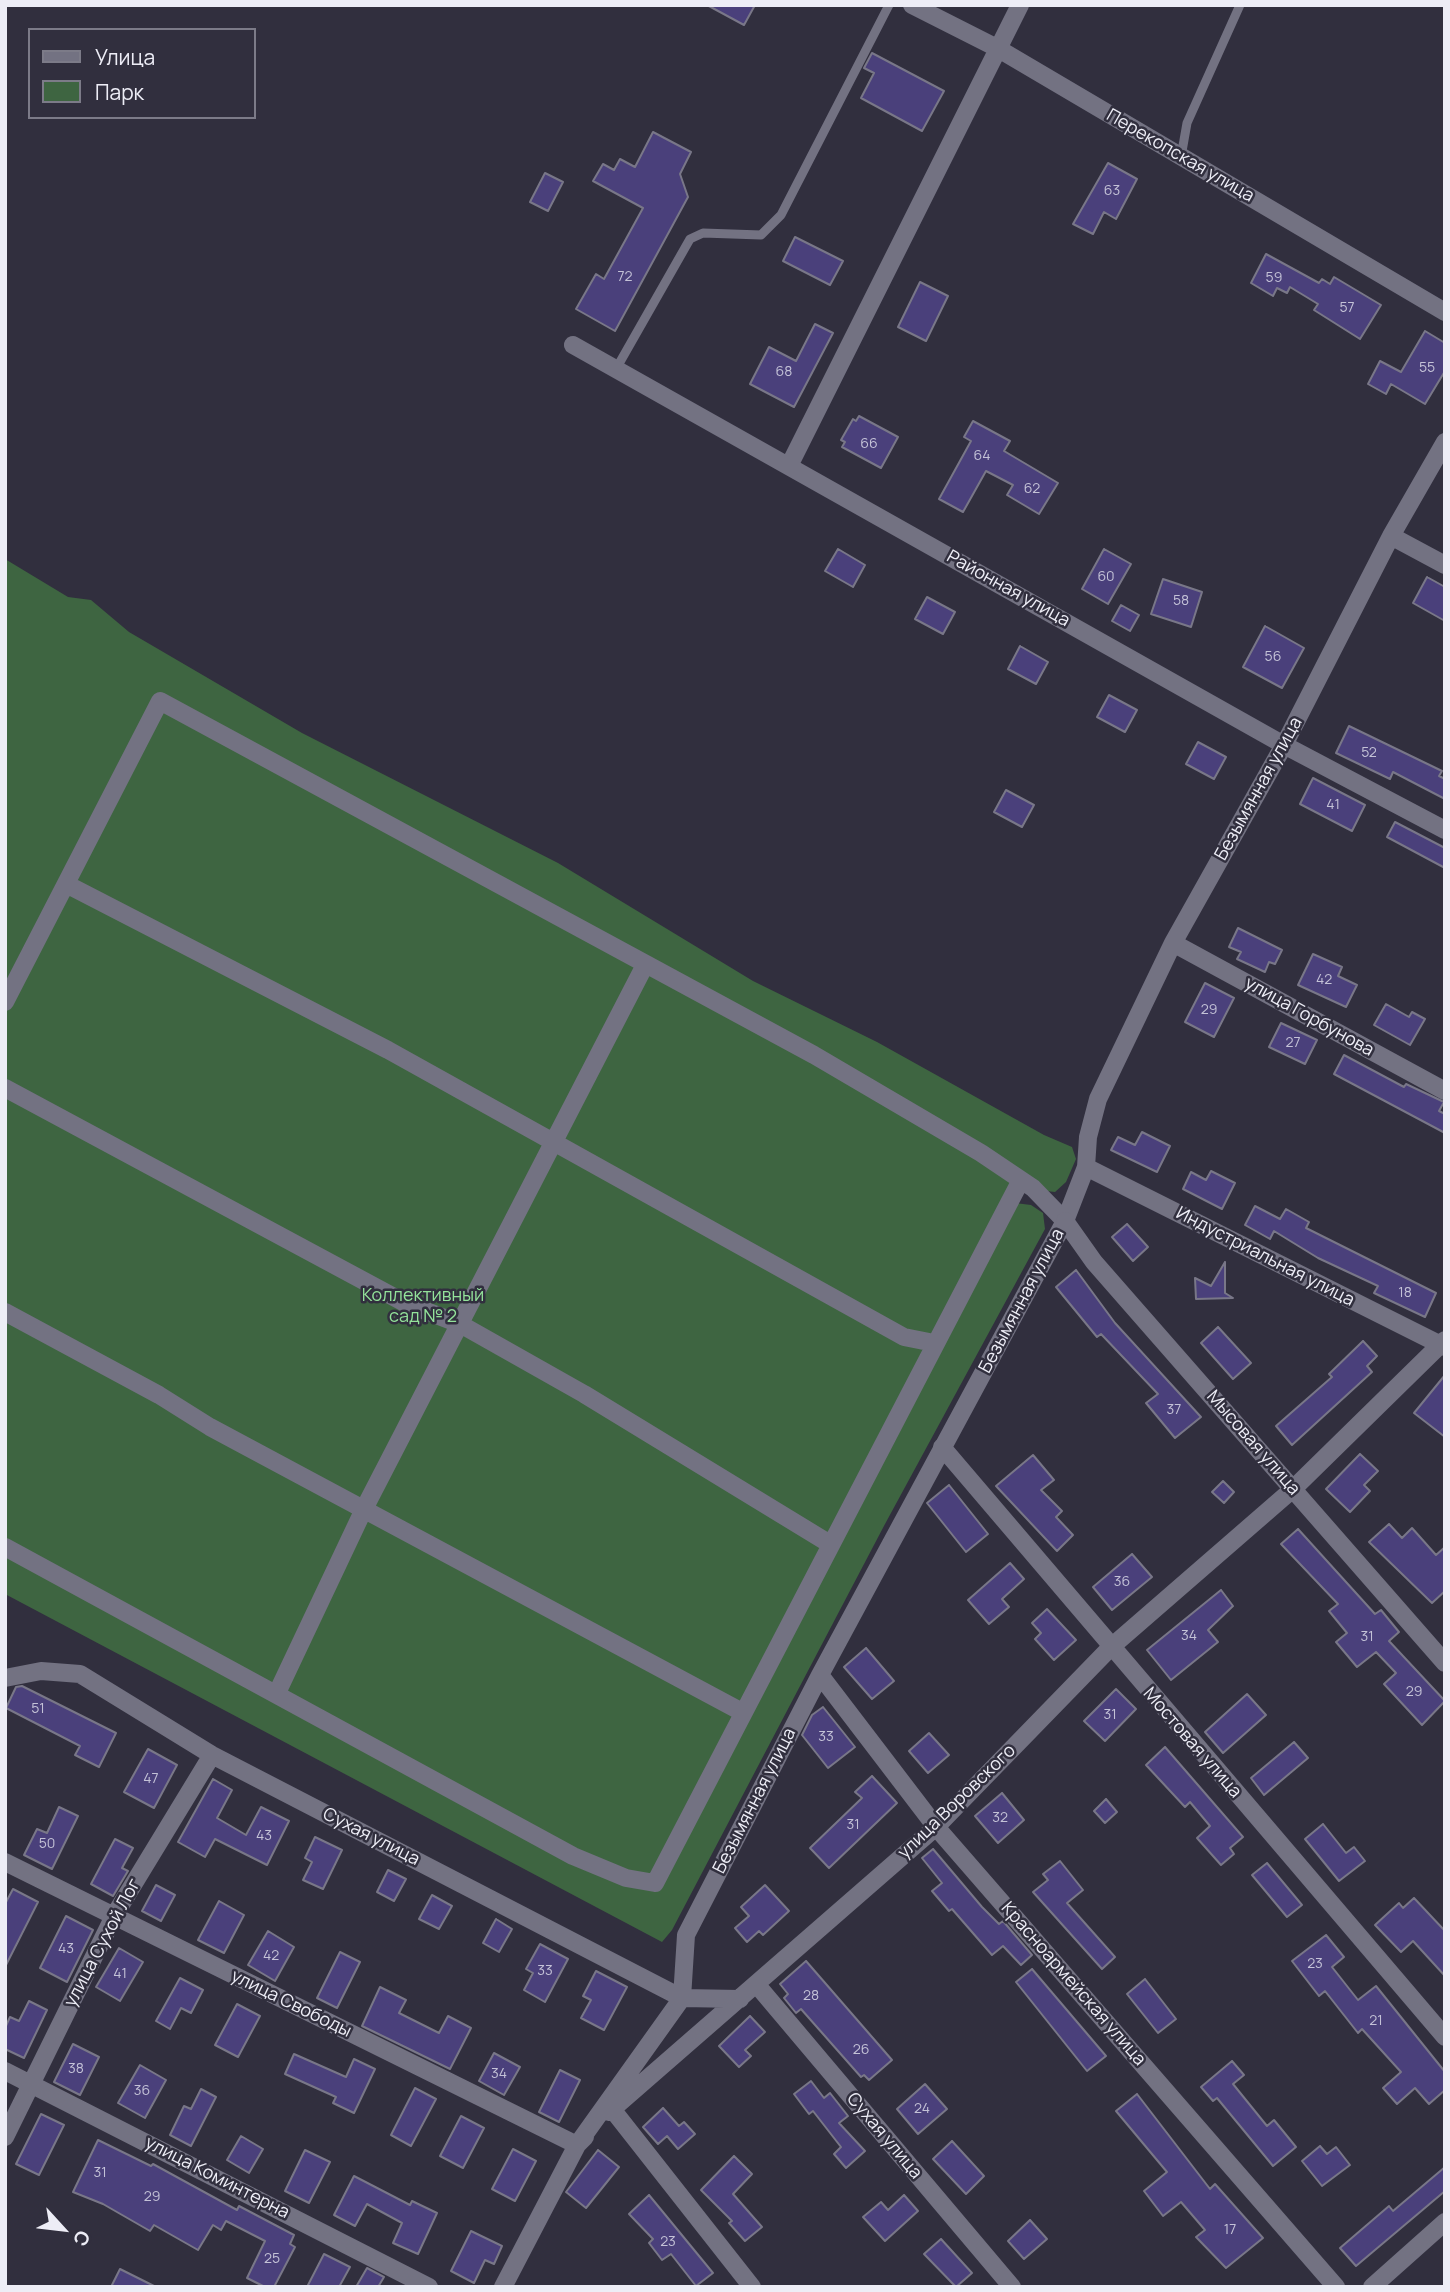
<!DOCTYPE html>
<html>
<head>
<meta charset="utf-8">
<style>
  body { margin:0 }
  #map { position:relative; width:1450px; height:2292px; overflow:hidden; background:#312f3e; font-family:Manrope,sans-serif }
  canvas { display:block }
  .frame { position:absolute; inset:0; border:7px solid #ededf6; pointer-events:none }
  .legend { position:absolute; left:28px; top:28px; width:228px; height:91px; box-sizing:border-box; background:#312f3e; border:2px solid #7c7b88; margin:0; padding:9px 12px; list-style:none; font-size:21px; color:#ededf6 }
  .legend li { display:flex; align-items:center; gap:14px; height:35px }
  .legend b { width:35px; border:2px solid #7c7b88 }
  .north { position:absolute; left:28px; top:2194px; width:70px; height:70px; -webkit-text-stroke:5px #312f3e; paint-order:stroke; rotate:117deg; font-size:19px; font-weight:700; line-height:28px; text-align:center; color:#ededf6 }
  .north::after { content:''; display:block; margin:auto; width:24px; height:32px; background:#ededf6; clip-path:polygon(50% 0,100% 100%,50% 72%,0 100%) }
</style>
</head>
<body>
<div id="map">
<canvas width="1450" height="2292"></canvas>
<div class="frame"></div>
<ul class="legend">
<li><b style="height:9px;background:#737282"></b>Улица</li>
<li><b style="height:19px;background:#3e6541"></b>Парк</li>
</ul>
<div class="north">С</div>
</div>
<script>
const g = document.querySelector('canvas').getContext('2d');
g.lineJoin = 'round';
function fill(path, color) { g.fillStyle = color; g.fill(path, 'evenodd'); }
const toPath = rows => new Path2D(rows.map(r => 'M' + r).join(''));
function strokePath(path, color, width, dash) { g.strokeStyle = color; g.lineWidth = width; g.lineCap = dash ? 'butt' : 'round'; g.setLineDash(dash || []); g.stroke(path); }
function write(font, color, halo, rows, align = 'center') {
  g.font = font + ' Manrope,sans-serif'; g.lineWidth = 5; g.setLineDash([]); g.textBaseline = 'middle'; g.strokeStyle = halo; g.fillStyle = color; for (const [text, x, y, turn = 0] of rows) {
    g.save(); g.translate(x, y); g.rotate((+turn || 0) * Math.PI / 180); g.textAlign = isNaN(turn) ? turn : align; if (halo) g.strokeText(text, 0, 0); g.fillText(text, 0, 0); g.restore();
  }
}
fill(toPath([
  [5,559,68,597,91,600,129,632,302,733,558,863,753,981,877,1042,1044,1135,1072,1147,1076,1159,1066,1182,1055,1192,1046,1191,1033,1181,1015,1203,1031,1205,1043,1213,1045,1229,885,1524,672,1930,662,1942,5,1594]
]), '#3e6541');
const building = toPath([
  [707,5,755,5,744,25,707,5],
  [872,53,944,91,922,131,861,98,874,73,864,68,872,53],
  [653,132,691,152,680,174,688,197,615,331,576,309,596,274,604,279,643,208,593,181,603,164,614,170,620,159,635,167,653,132],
  [1108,163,1137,179,1116,219,1104,212,1093,234,1073,224,1108,163],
  [545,173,563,182,548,211,530,202,545,173],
  [795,237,843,261,830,285,783,261,795,237],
  [1266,254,1319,283,1322,279,1330,284,1334,277,1381,305,1360,339,1314,310,1318,304,1290,287,1287,293,1277,288,1273,296,1251,283,1266,254],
  [920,282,948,296,926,341,898,327,920,282],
  [815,324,833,333,794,407,750,384,769,347,796,361,815,324],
  [1425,331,1445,343,1445,371,1425,404,1391,384,1386,394,1368,384,1380,361,1401,372,1425,331],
  [859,416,898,437,881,468,842,447,845,442,841,440,853,419,856,421,859,416],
  [973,421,1010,441,1004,451,1058,483,1039,514,1007,495,1013,485,986,471,963,512,939,499,971,441,964,437,973,421],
  [838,549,865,565,853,587,825,571,838,549],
  [1104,549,1131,564,1108,604,1082,589,1104,549],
  [1427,577,1445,587,1445,621,1413,603,1427,577],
  [1163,579,1202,592,1191,627,1151,614,1163,579],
  [927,597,955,612,943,634,915,619,927,597],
  [1121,605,1139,615,1130,631,1112,621,1121,605],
  [1265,626,1304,648,1282,688,1243,667,1265,626],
  [1020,646,1048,662,1036,684,1008,669,1020,646],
  [1109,695,1137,710,1125,732,1097,717,1109,695],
  [1349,726,1442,771,1439,776,1445,779,1445,799,1393,772,1390,779,1336,753,1349,726],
  [1198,742,1226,757,1214,779,1186,764,1198,742],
  [1313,778,1365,805,1352,831,1300,804,1313,778],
  [1006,790,1034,805,1022,827,994,812,1006,790],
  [1395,822,1445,848,1445,868,1387,837,1395,822],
  [1238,928,1282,950,1275,964,1269,962,1265,972,1237,959,1241,952,1229,947,1238,928],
  [1313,954,1342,967,1338,976,1357,985,1346,1007,1298,985,1313,954],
  [1205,983,1234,998,1214,1037,1185,1022,1205,983],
  [1386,1004,1409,1017,1412,1012,1425,1019,1410,1045,1374,1025,1386,1004],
  [1281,1023,1317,1040,1305,1064,1269,1047,1281,1023],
  [1344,1055,1404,1087,1406,1084,1444,1102,1439,1111,1445,1114,1445,1133,1334,1074,1344,1055],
  [1142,1132,1170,1146,1157,1172,1111,1150,1118,1137,1135,1145,1142,1132],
  [1211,1171,1235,1183,1222,1209,1183,1189,1191,1172,1206,1180,1211,1171],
  [1255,1206,1280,1219,1286,1209,1309,1222,1306,1228,1436,1293,1425,1317,1374,1293,1378,1286,1318,1258,1274,1231,1270,1239,1245,1225,1255,1206],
  [1127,1224,1148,1247,1133,1261,1112,1237,1127,1224],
  [1225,1262,1225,1293,1233,1298,1196,1299,1195,1278,1211,1286,1225,1262],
  [1076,1270,1115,1323,1201,1417,1175,1438,1146,1403,1158,1394,1101,1334,1097,1337,1056,1287,1076,1270],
  [1218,1327,1251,1363,1233,1379,1201,1343,1218,1327],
  [1363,1341,1377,1356,1367,1366,1372,1372,1292,1445,1276,1426,1332,1377,1329,1374,1363,1341],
  [1445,1375,1445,1437,1414,1413,1445,1375],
  [1360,1454,1378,1471,1364,1485,1370,1491,1350,1512,1326,1489,1360,1454],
  [1033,1455,1054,1480,1041,1490,1062,1511,1056,1517,1073,1535,1057,1551,996,1486,1033,1455],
  [1223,1481,1234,1492,1224,1503,1212,1492,1223,1481],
  [949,1485,988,1534,966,1552,927,1503,949,1485],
  [1389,1524,1402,1538,1412,1528,1436,1555,1445,1547,1445,1591,1432,1603,1369,1542,1389,1524],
  [1298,1529,1375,1614,1381,1610,1399,1632,1389,1641,1445,1701,1422,1725,1384,1684,1396,1673,1376,1652,1357,1667,1336,1642,1347,1633,1329,1611,1338,1604,1281,1544,1298,1529],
  [1132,1554,1152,1577,1112,1610,1093,1587,1132,1554],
  [1010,1563,1024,1579,1002,1599,1009,1607,989,1624,968,1600,1010,1563],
  [1221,1590,1233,1606,1208,1630,1218,1642,1171,1680,1147,1650,1221,1590],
  [1047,1609,1076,1640,1054,1660,1035,1639,1041,1633,1032,1623,1047,1609],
  [866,1648,894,1681,872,1699,844,1667,866,1648],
  [22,1686,116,1733,99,1767,75,1755,80,1746,6,1708,16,1687,22,1686],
  [1116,1689,1136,1709,1105,1741,1084,1721,1116,1689],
  [1247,1694,1266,1715,1223,1753,1205,1732,1247,1694],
  [823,1707,855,1747,828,1768,802,1735,812,1715,823,1707],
  [929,1733,949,1755,928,1773,909,1751,929,1733],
  [1294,1742,1308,1758,1264,1795,1251,1778,1294,1742],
  [1165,1747,1243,1837,1230,1848,1234,1854,1221,1865,1197,1838,1210,1826,1190,1802,1185,1807,1146,1765,1165,1747],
  [148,1749,177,1765,154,1808,124,1792,148,1749],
  [872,1776,897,1803,829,1868,810,1848,862,1798,855,1792,872,1776],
  [213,1779,232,1790,217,1818,246,1835,261,1807,289,1821,267,1865,215,1839,205,1857,178,1842,213,1779],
  [1002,1793,1024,1820,998,1843,975,1816,1002,1793],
  [1106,1799,1117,1812,1105,1823,1094,1811,1106,1799],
  [59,1807,78,1816,52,1869,24,1855,37,1829,47,1833,59,1807],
  [1323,1824,1346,1853,1354,1847,1365,1861,1339,1881,1305,1839,1323,1824],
  [315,1837,342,1850,323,1889,303,1880,312,1862,305,1858,315,1837],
  [115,1839,133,1848,122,1868,128,1871,113,1896,91,1884,115,1839],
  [933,1849,982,1907,999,1924,1003,1921,1032,1955,1021,1965,1003,1946,992,1955,952,1909,949,1911,932,1891,942,1883,922,1858,933,1849],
  [1060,1861,1083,1890,1067,1903,1115,1957,1102,1969,1033,1892,1048,1880,1043,1874,1060,1861],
  [1267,1863,1302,1905,1287,1917,1252,1875,1267,1863],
  [388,1870,406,1879,394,1901,377,1892,388,1870],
  [156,1885,175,1895,161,1921,142,1911,156,1885],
  [765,1885,789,1911,763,1935,759,1931,747,1942,735,1928,749,1916,741,1907,765,1885],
  [13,1889,38,1902,5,1967,5,1904,13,1889],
  [432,1895,452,1906,439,1929,419,1919,432,1895],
  [1414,1898,1445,1931,1445,1976,1413,1941,1401,1952,1375,1925,1399,1903,1403,1908,1414,1898],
  [219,1901,244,1915,224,1953,198,1940,219,1901],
  [66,1916,93,1930,67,1982,40,1968,66,1916],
  [496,1919,512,1929,499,1952,483,1943,496,1919],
  [268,1931,294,1947,275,1981,248,1965,268,1931],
  [1326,1935,1344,1957,1332,1967,1358,2000,1376,1986,1445,2072,1445,2090,1429,2104,1415,2088,1397,2104,1383,2088,1401,2072,1362,2029,1358,2033,1325,1991,1319,1996,1292,1961,1326,1935],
  [540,1944,568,1959,545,2002,524,1990,533,1973,526,1969,540,1944],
  [119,1948,143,1962,120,2001,96,1987,119,1948],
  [340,1952,360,1962,337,2008,317,1998,340,1952],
  [806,1961,892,2060,869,2080,864,2075,861,2077,801,2009,796,2013,784,1998,788,1994,780,1984,806,1961],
  [1032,1969,1106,2056,1087,2071,1016,1982,1032,1969],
  [596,1971,627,1987,604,2030,581,2018,591,2000,583,1996,596,1971],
  [180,1978,203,1990,191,2013,181,2008,170,2029,156,2021,180,1978],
  [1145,1979,1176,2019,1158,2033,1127,1994,1145,1979],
  [380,1987,406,2000,399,2013,439,2033,448,2016,471,2028,450,2069,362,2026,380,1987],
  [29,2001,47,2010,24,2058,5,2049,5,2028,10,2017,19,2021,29,2001],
  [237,2004,260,2016,238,2057,215,2045,237,2004],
  [750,2016,765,2032,745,2050,751,2056,739,2067,719,2046,750,2016],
  [73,2044,99,2057,80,2095,54,2082,73,2044],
  [494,2053,520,2067,504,2095,479,2081,494,2053],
  [294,2054,346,2077,354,2059,375,2069,354,2113,333,2103,336,2097,285,2074,294,2054],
  [1232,2061,1244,2075,1233,2084,1267,2126,1274,2120,1296,2147,1273,2166,1217,2098,1213,2101,1201,2087,1232,2061],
  [140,2065,166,2080,145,2118,118,2103,140,2065],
  [560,2070,580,2080,559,2122,539,2112,560,2070],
  [811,2081,824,2098,830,2093,848,2116,839,2123,865,2151,846,2168,834,2154,841,2147,813,2111,809,2114,794,2094,811,2081],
  [925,2084,947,2109,918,2134,897,2109,925,2084],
  [415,2088,436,2099,411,2146,391,2135,415,2088],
  [201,2089,216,2097,191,2146,170,2135,184,2106,191,2109,201,2089],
  [1137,2094,1210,2189,1215,2184,1263,2238,1226,2268,1196,2237,1205,2230,1181,2202,1163,2216,1144,2191,1167,2172,1116,2111,1137,2094],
  [663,2108,679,2126,684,2122,695,2134,678,2149,667,2136,658,2144,643,2127,663,2108],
  [41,2114,64,2125,39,2175,16,2164,41,2114],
  [461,2116,484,2128,463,2168,440,2156,461,2116],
  [241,2136,263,2149,249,2173,227,2160,241,2136],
  [98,2140,151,2166,153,2164,237,2210,239,2206,294,2235,290,2244,295,2247,274,2287,265,2287,247,2278,265,2241,226,2221,221,2230,213,2225,198,2250,154,2225,150,2231,103,2204,73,2192,98,2140],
  [952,2141,984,2176,966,2194,933,2159,952,2141],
  [1320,2146,1327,2154,1336,2147,1350,2165,1322,2186,1302,2161,1320,2146],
  [513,2149,536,2161,515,2201,492,2189,513,2149],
  [305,2150,330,2162,309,2203,285,2191,305,2150],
  [598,2150,619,2167,586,2208,566,2192,598,2150],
  [734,2156,752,2174,733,2194,762,2227,745,2241,729,2223,732,2221,701,2190,734,2156],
  [1445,2167,1445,2191,1356,2266,1340,2248,1389,2206,1393,2211,1445,2167],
  [354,2176,410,2205,412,2201,437,2213,418,2254,393,2243,402,2223,367,2204,355,2226,334,2215,354,2176],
  [649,2195,713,2273,696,2286,671,2254,662,2260,649,2243,653,2239,629,2214,649,2195],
  [904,2195,918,2211,885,2241,863,2217,881,2202,888,2210,904,2195],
  [1030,2220,1047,2239,1024,2259,1008,2241,1030,2220],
  [471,2231,502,2246,494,2264,485,2260,474,2283,451,2271,471,2231],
  [941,2239,972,2273,956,2287,924,2254,941,2239],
  [324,2254,350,2267,339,2287,307,2287,324,2254],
  [367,2268,384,2277,378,2287,356,2287,367,2268],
  [120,2269,156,2287,111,2287,120,2269]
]);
fill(building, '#4a407b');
strokePath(building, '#797788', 2);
strokePath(toPath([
  [1181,157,1187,123,1240,5],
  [616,369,690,239,703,233,761,235,781,215,889,5]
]), '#737282', 9);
strokePath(toPath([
  [912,5,997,48,1445,312],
  [573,345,1284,745,1445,830],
  [789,466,1020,5],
  [1391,536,1445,565],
  [66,884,388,1050,904,1337,934,1343],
  [1173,943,1445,1091],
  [5,1002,160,701,814,1055,981,1153,1033,1188,1065,1221],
  [5,1088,405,1303,460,1324,584,1394,830,1544],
  [1086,1167,1445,1347],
  [5,1312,159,1395,210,1427,742,1712],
  [942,1447,1445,2037],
  [5,1547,573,1856,626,1878,655,1883,1021,1180],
  [820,1675,936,1827,1336,2287],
  [5,1678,41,1671,80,1674,212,1755,682,1998,740,1999],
  [277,1693,364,1509,645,965],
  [5,1862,577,2145,682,1998,686,1935,820,1675,1065,1221,1086,1167,1088,1137,1098,1099,1173,943,1284,745,1391,536,1445,442],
  [757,1985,1012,2287],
  [5,2071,429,2287],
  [612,2109,752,2287],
  [609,2112,936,1827,1110,1648,1293,1489,1445,1340],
  [5,2137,114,1916,212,1755],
  [503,2287,577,2145,585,2137],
  [1372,2287,1445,2222]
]), '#737282', 18);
strokePath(toPath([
  [1065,1221,1094,1262,1445,1663]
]), '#737282', 18);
write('14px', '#c4c2d7', null, [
  ["63",1112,191],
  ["72",625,277],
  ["59",1274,278],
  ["57",1347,308],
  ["55",1427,368],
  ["68",784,372],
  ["66",869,444],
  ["64",982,456],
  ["62",1032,489],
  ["60",1106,577],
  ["58",1181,601],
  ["56",1273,657],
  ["52",1369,753],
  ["41",1333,805],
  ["42",1324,980],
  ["29",1209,1010],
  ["27",1293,1043],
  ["18",1405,1293],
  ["37",1174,1410],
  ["36",1122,1582],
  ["34",1189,1636],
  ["31",1367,1637],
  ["29",1414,1692],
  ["51",38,1709],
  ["31",1110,1715],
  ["33",826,1737],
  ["47",151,1779],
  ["32",1000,1818],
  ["31",853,1825],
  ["43",264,1836],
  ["50",47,1844],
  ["43",66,1949],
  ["42",271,1956],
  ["23",1315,1964],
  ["33",545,1971],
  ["41",120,1974],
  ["28",811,1996],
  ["21",1376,2021],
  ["26",861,2050],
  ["38",76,2069],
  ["34",499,2074],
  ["36",142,2091],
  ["24",922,2109],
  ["31",100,2173],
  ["29",152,2197],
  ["17",1230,2230],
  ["23",668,2242],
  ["25",272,2259]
]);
write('18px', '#ededf6', '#312f3e', [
  ["Перекопская улица",1180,156,30],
  ["Районная улица",1008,589,29],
  ["Безымянная улица",1259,789,-61],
  ["улица Горбунова",1309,1017,29],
  ["Индустриальная улица",1265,1257,27],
  ["Безымянная улица",1022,1301,-62],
  ["Мысовая улица",1253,1443,49],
  ["Мостовая улица",1192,1743,49],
  ["Безымянная улица",755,1801,-63],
  ["улица Воровского",957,1802,-44],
  ["Сухая улица",371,1837,27],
  ["улица Сухой Лог",103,1943,-62],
  ["Красноармейская улица",1073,1984,49],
  ["улица Свободы",291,2004,26],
  ["Сухая улица",884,2136,50],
  ["улица Коминтерна",217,2178,27]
]);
write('18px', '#93e29a', '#312f3e', [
  ["Коллективный",423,1296],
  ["сад № 2",423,1317]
]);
</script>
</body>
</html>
